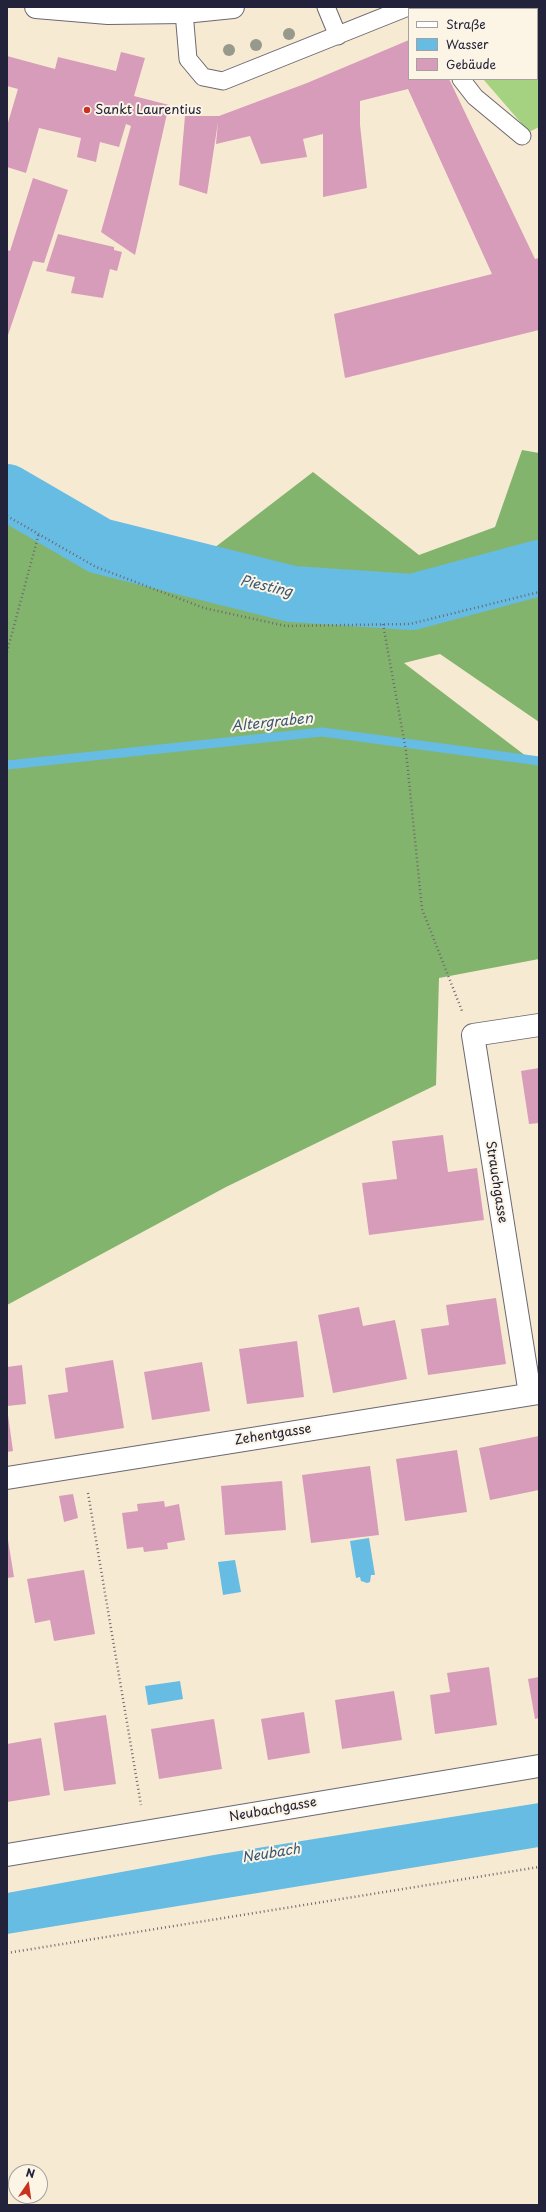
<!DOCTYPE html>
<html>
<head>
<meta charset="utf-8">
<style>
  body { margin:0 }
  #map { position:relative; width:546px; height:2212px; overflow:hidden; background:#f7ead2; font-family:"Playpen Sans",sans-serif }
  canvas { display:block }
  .frame { position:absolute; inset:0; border:8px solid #22223b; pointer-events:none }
  .legend { position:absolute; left:408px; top:8px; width:130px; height:72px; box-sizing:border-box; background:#fcf5e5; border:1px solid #a5a1a1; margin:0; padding:5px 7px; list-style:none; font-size:12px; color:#22223b }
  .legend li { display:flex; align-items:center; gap:8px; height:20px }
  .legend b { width:20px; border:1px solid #a5a1a1 }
  .north { position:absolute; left:8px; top:2164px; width:40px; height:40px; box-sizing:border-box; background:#fcf5e5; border:1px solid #a5a1a1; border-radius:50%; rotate:13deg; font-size:11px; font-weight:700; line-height:16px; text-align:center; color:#22223b }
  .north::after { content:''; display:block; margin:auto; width:14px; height:18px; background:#c8321e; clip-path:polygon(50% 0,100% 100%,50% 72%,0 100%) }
</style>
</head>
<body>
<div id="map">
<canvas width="546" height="2212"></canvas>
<div class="frame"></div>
<ul class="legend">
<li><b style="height:5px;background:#fff"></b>Straße</li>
<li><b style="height:11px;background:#66bce3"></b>Wasser</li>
<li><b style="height:11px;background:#d69cb9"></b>Gebäude</li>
</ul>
<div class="north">N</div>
</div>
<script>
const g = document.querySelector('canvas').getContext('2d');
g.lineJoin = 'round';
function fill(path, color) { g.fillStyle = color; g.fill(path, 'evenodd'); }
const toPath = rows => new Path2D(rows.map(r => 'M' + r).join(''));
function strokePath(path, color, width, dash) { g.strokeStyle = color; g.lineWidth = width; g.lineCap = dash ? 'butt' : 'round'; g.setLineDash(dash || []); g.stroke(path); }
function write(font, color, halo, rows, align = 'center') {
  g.font = font + ' "Playpen Sans",sans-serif'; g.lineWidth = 4; g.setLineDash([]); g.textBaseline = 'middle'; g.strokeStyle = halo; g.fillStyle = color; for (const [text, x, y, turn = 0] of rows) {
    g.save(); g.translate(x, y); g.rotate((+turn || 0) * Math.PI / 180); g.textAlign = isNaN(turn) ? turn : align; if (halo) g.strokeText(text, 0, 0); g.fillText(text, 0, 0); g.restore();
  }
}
fill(toPath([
  [537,38,539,40,539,127,529,132,483,79,537,79]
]), '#a4d280');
fill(toPath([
  [522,450,539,453,539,722,440,654,404,663,539,766,539,959,439,978,436,1085,226,1187,7,1305,7,491,192,565,313,472,419,555,495,527]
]), '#83b46e');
fill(toPath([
  [369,1538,375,1575,371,1575,370,1582,367,1583,361,1581,360,1577,356,1578,350,1541],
  [235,1560,241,1592,223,1595,218,1562],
  [180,1681,183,1699,148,1705,145,1686],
  [539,1803,539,1847,7,1934,7,1893,214,1855]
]), '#66bce3');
strokePath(toPath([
  [7,765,322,732,539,761]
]), '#66bce3', 9);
strokePath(toPath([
  [7,492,100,546,292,594,412,602,539,568]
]), '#66bce3', 56);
fill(toPath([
  [470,7,539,7,539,18,537,19,537,9,466,9],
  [409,40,409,79,449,79,535,259,539,258,539,330,345,378,334,314,492,274,408,89,360,101,360,125,367,188,323,197,323,134,303,139,307,157,261,164,250,136,216,144,218,122,207,194,179,185,185,116,219,116,307,83],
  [121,52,145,58,134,96,169,105,135,255,101,232,131,126,126,124,119,147,100,142,96,162,77,157,81,138,39,128,26,173,7,167,7,126,18,89,7,86,7,56,55,69,58,57,116,71],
  [33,178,68,190,44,263,33,261,7,338,7,250,10,251],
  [58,234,114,247,114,250,122,252,117,271,110,269,103,298,71,293,75,277,46,271],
  [539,1068,539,1123,529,1124,521,1071],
  [443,1135,448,1172,477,1168,484,1220,369,1235,362,1183,397,1179,392,1141],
  [496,1298,506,1364,428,1375,421,1329,449,1325,446,1305],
  [359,1307,363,1326,395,1320,407,1379,333,1393,318,1315],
  [297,1341,304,1397,247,1404,239,1349],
  [113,1360,124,1428,55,1439,48,1395,68,1392,65,1368],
  [202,1362,210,1411,152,1420,144,1372],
  [22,1365,26,1404,7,1406,7,1367],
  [7,1408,13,1451,7,1452],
  [539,1436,539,1490,490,1500,479,1448],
  [457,1450,467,1512,405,1521,396,1459],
  [370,1466,379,1535,311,1543,302,1475],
  [282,1481,286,1530,225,1535,221,1486],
  [73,1494,78,1518,64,1522,59,1496],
  [164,1501,165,1507,179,1504,185,1540,167,1543,168,1549,144,1552,143,1547,127,1549,122,1513,138,1511,137,1504],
  [7,1534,14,1577,7,1578],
  [84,1570,95,1634,54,1641,50,1620,35,1623,27,1579],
  [489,1667,497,1725,435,1734,430,1695,450,1692,447,1673],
  [539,1677,539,1718,535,1719,528,1679],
  [394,1691,402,1740,342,1749,335,1700],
  [304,1712,310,1753,268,1760,261,1719],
  [106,1715,116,1784,64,1791,54,1723],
  [214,1719,222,1769,159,1779,151,1729],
  [41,1738,50,1795,7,1802,7,1744]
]), '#d69cb9');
const service = toPath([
  [326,7,338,36],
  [423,7,424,9],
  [184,12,188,59,203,77,223,81,408,7],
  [461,79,475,97,522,136]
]);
const minor = toPath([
  [530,1394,473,1035,539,1025],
  [7,1478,539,1393],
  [7,1855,539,1766]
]);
const secondary = toPath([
  [36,7,108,13,184,12,233,7]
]);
strokePath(service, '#6d6870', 19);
strokePath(minor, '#6d6870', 24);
strokePath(secondary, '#6d6870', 24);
strokePath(toPath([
  [7,516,96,567,204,608,286,626,410,624,539,592],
  [383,624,406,751,422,909,462,1011],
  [7,652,39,533],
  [88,1493,141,1805],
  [7,1953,539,1867]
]), '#6d6870', 2.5, [1, 3]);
strokePath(service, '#fff', 17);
strokePath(minor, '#fff', 22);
strokePath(secondary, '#fff', 22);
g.fillStyle = '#97998a';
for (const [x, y] of [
  [289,34],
  [256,45],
  [229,50]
]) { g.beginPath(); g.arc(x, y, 6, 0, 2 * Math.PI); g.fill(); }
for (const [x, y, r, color] of [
  [87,110,4,"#c8321e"]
]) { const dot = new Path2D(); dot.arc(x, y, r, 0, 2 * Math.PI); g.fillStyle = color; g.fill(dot); strokePath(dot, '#fcf5e5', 1.5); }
write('13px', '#22223b', '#fcf5e5', [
  ["Sankt Laurentius",95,110]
], 'left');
write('13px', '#22223b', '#fcf5e5', [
  ["Strauchgasse",496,1182,81],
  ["Zehentgasse",273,1435,-9],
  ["Neubachgasse",273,1810,-10]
]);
write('italic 14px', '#3a5876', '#fcf5e5', [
  ["Piesting",266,587,13],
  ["Altergraben",272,723,-6],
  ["Neubach",271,1854,-9]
]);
</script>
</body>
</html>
